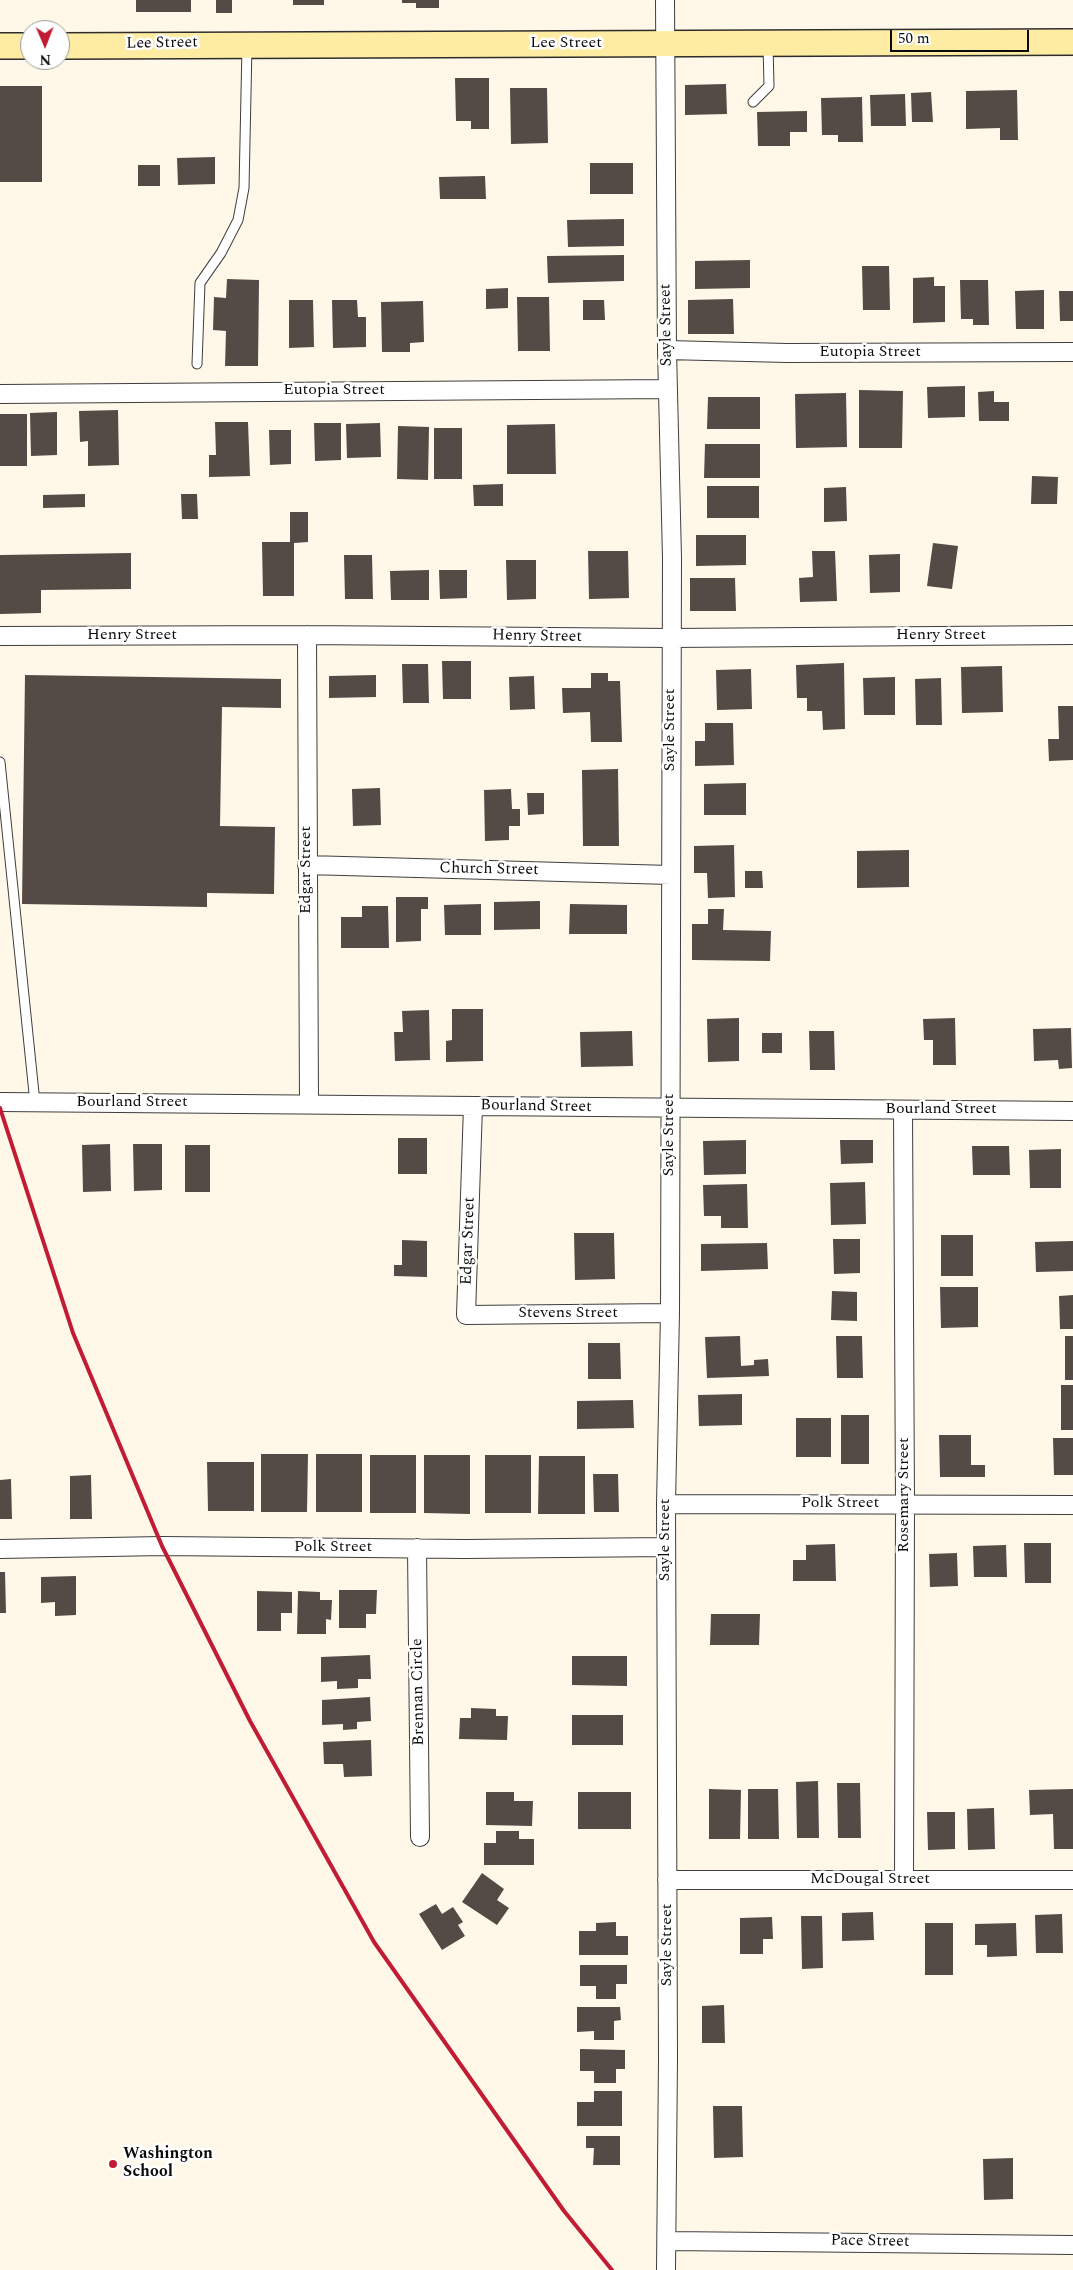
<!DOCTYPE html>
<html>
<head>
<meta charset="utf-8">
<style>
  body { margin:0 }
  #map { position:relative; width:1073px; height:2270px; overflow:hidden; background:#fff8e8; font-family:Spectral,serif }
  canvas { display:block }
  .north { position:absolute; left:20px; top:20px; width:50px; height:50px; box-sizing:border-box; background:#fff; border:1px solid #9d9d9d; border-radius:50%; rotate:179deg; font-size:14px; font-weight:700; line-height:20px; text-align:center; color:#0b0b0b }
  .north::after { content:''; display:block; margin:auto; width:18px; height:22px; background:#c11c33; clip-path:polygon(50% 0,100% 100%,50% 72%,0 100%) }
  .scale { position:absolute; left:890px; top:30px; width:139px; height:22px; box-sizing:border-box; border:2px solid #0b0b0b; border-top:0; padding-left:6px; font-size:15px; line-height:18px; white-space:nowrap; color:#0b0b0b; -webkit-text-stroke:4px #fff; paint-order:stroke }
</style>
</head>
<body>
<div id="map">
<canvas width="1073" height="2270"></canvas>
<div class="north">N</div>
<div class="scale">50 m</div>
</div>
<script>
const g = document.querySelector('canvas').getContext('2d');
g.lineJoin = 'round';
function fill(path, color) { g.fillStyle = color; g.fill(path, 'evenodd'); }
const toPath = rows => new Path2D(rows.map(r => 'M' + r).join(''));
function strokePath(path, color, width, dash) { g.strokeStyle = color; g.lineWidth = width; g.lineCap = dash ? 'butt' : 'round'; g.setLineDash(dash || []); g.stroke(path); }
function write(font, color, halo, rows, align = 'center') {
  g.font = font + ' Spectral,serif'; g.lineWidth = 5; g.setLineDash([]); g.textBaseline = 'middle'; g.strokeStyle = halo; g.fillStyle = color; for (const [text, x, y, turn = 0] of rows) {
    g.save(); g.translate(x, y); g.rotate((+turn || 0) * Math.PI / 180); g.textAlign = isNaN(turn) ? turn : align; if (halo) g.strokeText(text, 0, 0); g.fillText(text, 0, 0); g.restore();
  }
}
fill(toPath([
  [136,0,191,0,191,12,136,12],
  [216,0,232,0,232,13,216,13],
  [293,0,324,0,324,5,293,5],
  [402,0,439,0,439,8,416,8,416,3,402,3],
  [455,78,489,78,489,129,471,129,471,121,456,121],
  [726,84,727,114,685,115,685,85],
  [0,86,42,86,42,182,0,182],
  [510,88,547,88,548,143,511,144],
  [1017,90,1018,140,1000,140,1000,128,966,129,966,91],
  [931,92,933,122,912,122,911,93],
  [905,94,906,126,871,126,870,95],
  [862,97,863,142,838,142,838,135,822,135,821,98],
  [807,111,807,132,790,132,790,146,758,146,757,112],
  [215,157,215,184,178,185,177,158],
  [590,163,633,163,633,194,590,194],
  [138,165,160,165,160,186,138,186],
  [485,176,486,199,440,199,439,177],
  [624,219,624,246,568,247,567,220],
  [624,255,624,281,548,283,547,256],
  [750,260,750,288,695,289,695,261],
  [862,266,889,266,890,310,863,310],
  [934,277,934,286,945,286,945,322,913,323,913,278],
  [227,279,259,280,258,366,225,366,226,331,213,330,214,297,226,298],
  [960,280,988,280,989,325,973,325,973,319,961,319],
  [508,288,508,308,486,309,486,289],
  [1044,290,1044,329,1016,329,1015,291],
  [1059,291,1073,291,1073,321,1060,321],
  [517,297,549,297,550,351,518,351],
  [733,299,734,334,688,334,688,300],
  [289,300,313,300,314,347,289,348],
  [332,300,357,300,358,317,366,317,366,347,333,348],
  [583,300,604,300,605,320,583,320],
  [423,301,424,342,410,343,410,352,382,352,381,302],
  [965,386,965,417,928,418,927,387],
  [859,390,903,391,902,448,859,448],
  [994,391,994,402,1009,402,1009,421,979,421,978,392],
  [846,393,847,447,796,448,795,394],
  [708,397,760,397,760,429,707,429],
  [118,410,119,465,88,466,88,441,80,442,79,411],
  [57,412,57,455,31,456,30,413],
  [0,414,27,414,27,466,0,466],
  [215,422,248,422,250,476,209,477,209,455,216,455],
  [314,423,341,423,341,460,315,461],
  [380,423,381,457,347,458,346,424],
  [555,424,556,474,507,474,507,425],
  [398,426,429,427,428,480,397,479],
  [434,428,462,428,462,479,434,479],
  [269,430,291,430,291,464,270,465],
  [705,444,760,444,760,478,704,478],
  [1032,476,1058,477,1057,504,1031,504],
  [503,484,503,506,474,506,473,485],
  [707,486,759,486,759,518,707,518],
  [846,487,847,521,824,522,824,488],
  [85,494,85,507,43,508,43,495],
  [181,494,197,494,198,519,182,519],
  [290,512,308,512,308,542,294,543,294,596,263,596,262,542,290,542],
  [696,535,746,535,746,565,696,566],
  [933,543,958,546,952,589,927,586],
  [588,551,628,551,629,598,589,599],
  [812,551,835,551,837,601,800,602,799,578,813,577],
  [131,553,131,589,41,590,41,613,0,614,0,555],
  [900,554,900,592,870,593,869,555],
  [344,555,372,555,373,599,345,599],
  [506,560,536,560,536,599,507,600],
  [429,570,429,600,391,600,390,571],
  [439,570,467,570,467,598,440,599],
  [690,578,735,578,736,611,690,611],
  [442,661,471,661,471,699,443,699],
  [844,663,845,729,823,730,822,711,807,711,807,698,797,698,796,665],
  [402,664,428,664,429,703,403,703],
  [1002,666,1003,712,962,713,961,667],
  [751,669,752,709,717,710,716,670],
  [591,673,608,673,608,681,620,681,622,742,591,742,590,712,563,713,562,688,591,688],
  [25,675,281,679,281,708,222,707,220,826,275,827,274,894,207,893,207,907,22,904],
  [376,675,376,697,329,698,329,676],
  [534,676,535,709,510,710,509,677],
  [895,677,895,715,864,715,863,678],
  [941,678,942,725,916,725,915,679],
  [1058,706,1073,706,1073,760,1049,761,1048,739,1059,739],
  [705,723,733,723,734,765,695,766,695,741,705,741],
  [618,769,619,846,583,846,582,770],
  [746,783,746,815,704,815,704,784],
  [380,788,381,825,353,826,352,789],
  [511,789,512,809,520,809,520,826,509,826,509,840,485,841,484,790],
  [527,793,544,793,544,814,528,815],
  [734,845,735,897,708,898,707,873,694,873,694,846],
  [909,850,909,887,857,888,857,851],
  [745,871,762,871,763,888,745,888],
  [396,897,428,897,428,909,421,909,421,941,396,942],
  [540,901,540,929,494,930,494,902],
  [481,904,481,935,445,935,444,905],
  [570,904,627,905,627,934,569,934],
  [362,906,388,906,389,948,341,948,341,917,362,917],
  [708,909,724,909,723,930,771,931,770,961,692,960,692,924,708,924],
  [452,1009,483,1009,483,1061,446,1062,446,1041,452,1040],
  [429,1010,430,1060,395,1061,394,1032,403,1032,402,1011],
  [739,1018,739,1061,708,1062,707,1019],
  [955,1018,956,1065,933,1065,933,1040,924,1040,923,1019],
  [1071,1028,1072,1068,1059,1069,1058,1060,1034,1061,1033,1029],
  [632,1031,633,1066,581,1067,580,1032],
  [809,1031,834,1031,835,1070,810,1070],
  [762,1033,782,1033,782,1053,762,1053],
  [398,1138,427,1138,427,1174,398,1174],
  [746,1140,746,1174,704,1175,703,1141],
  [840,1140,873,1140,873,1163,841,1164],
  [110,1144,111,1191,83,1192,82,1145],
  [133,1144,162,1144,162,1190,134,1191],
  [185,1145,210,1145,210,1192,185,1192],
  [972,1146,1009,1146,1010,1175,973,1175],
  [1061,1149,1061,1188,1030,1188,1029,1150],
  [865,1182,866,1224,831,1225,830,1183],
  [747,1184,748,1228,721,1228,721,1216,704,1216,703,1185],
  [574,1233,614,1233,615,1279,575,1280],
  [941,1235,973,1235,973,1276,941,1276],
  [833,1239,860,1239,860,1273,834,1274],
  [402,1240,427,1241,427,1277,394,1276,394,1265,402,1265],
  [1073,1241,1073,1271,1036,1272,1035,1242],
  [767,1243,768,1269,701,1271,701,1244],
  [940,1287,978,1287,978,1327,941,1328],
  [832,1291,857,1292,857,1321,831,1320],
  [1073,1295,1073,1329,1060,1329,1059,1296],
  [740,1336,741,1366,754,1365,754,1360,768,1359,769,1376,707,1378,705,1337],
  [836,1336,862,1336,863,1378,837,1378],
  [1065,1336,1073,1336,1073,1380,1065,1380],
  [588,1343,620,1343,621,1379,588,1379],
  [1061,1385,1073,1385,1073,1430,1061,1430],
  [742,1394,742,1425,699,1426,698,1395],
  [633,1400,634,1428,577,1429,577,1401],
  [841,1415,869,1415,869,1464,841,1464],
  [796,1418,831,1418,831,1457,796,1457],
  [939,1435,971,1435,971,1465,985,1465,985,1477,940,1477],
  [1053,1438,1073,1438,1073,1475,1054,1475],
  [261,1454,308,1454,307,1512,261,1512],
  [316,1454,362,1454,362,1512,316,1512],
  [370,1455,416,1455,416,1513,370,1513],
  [424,1455,470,1455,470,1514,424,1513],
  [485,1455,531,1455,531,1513,485,1513],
  [539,1456,585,1456,585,1514,538,1514],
  [207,1462,254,1462,254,1511,208,1511],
  [593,1474,618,1474,619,1512,594,1512],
  [91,1475,92,1519,70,1519,70,1476],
  [11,1479,12,1519,0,1519,0,1480],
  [1024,1543,1051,1543,1051,1583,1025,1583],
  [835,1544,836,1581,793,1581,793,1560,806,1560,806,1545],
  [1006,1545,1007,1577,974,1577,973,1546],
  [957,1553,958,1586,930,1587,929,1554],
  [0,1572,5,1572,6,1613,0,1613],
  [76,1576,76,1615,55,1616,55,1602,41,1603,41,1577],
  [339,1590,377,1590,376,1614,366,1614,366,1628,339,1628],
  [257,1591,292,1592,292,1613,281,1613,281,1631,257,1631],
  [298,1591,320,1592,320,1600,332,1600,331,1620,326,1619,326,1634,297,1634],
  [711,1614,760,1614,759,1645,710,1645],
  [370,1655,371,1679,358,1679,358,1688,337,1689,337,1681,321,1682,321,1657],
  [572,1656,627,1656,627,1686,572,1685],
  [370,1697,371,1721,357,1722,357,1729,343,1730,343,1724,322,1725,322,1700],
  [471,1708,496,1709,496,1716,508,1716,507,1740,459,1739,460,1718,471,1718],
  [572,1715,623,1715,623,1745,572,1745],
  [371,1740,372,1776,344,1777,343,1764,324,1764,323,1742],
  [818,1781,819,1838,797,1838,796,1782],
  [837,1783,860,1783,861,1838,838,1838],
  [709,1789,741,1790,740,1839,709,1839],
  [748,1789,778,1789,779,1839,748,1839],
  [1073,1789,1073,1849,1054,1849,1053,1814,1030,1815,1029,1790],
  [486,1792,514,1792,514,1801,533,1801,532,1826,486,1825],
  [578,1792,631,1792,631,1829,578,1829],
  [994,1808,995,1849,968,1850,967,1809],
  [927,1812,955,1812,955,1849,928,1850],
  [496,1831,519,1831,519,1839,534,1839,534,1865,484,1865,484,1843,496,1843],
  [482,1873,504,1889,497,1900,509,1908,497,1925,462,1902],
  [436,1904,442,1914,453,1907,463,1922,458,1925,465,1936,442,1950,419,1914],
  [873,1912,874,1940,842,1941,842,1913],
  [1062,1914,1063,1953,1036,1953,1035,1915],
  [801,1916,822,1916,823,1968,802,1969],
  [772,1917,773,1939,763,1939,763,1954,740,1954,740,1918],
  [616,1922,616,1936,628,1936,628,1955,579,1955,579,1931,596,1931,596,1923],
  [925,1923,953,1923,953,1975,925,1975],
  [1016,1923,1017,1956,987,1957,987,1945,975,1945,975,1924],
  [580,1965,627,1965,627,1984,616,1984,616,1999,596,1999,596,1986,580,1986],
  [724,2005,725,2043,702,2043,702,2006],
  [577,2007,620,2007,621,2020,614,2021,614,2040,594,2040,594,2031,577,2032],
  [580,2049,625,2050,625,2069,616,2069,616,2083,594,2083,594,2071,580,2071],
  [594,2091,622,2091,622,2126,577,2126,577,2102,594,2102],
  [713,2106,742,2106,743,2157,714,2158],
  [586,2136,620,2136,620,2165,593,2165,594,2148,586,2148],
  [1013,2158,1013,2199,984,2200,983,2159]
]), '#544a46');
const lane = toPath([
  [753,102,769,86,768,44],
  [197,364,200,283,221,253,238,220,244,188,247,46],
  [0,762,35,1103]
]);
const street = toPath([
  [665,0,667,350,672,558,670,1313,666,1504,668,2059,666,2270],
  [667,350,787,353,1073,352],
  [0,394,667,389],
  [307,635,309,1104],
  [0,636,307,635,671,638,1073,635],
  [307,865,671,875],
  [0,1102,1073,1111],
  [473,1106,466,1315,670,1313],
  [903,1110,905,1504,904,1880],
  [666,1504,1073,1505],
  [417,1548,420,1837],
  [0,1549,162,1546,465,1549,666,1547],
  [667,1880,1073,1880],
  [667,2241,1073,2245]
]);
const secondary = toPath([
  [0,46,30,46],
  [60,46,1073,42]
]);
strokePath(lane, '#3e3e3e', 11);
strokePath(street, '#3e3e3e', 20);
strokePath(secondary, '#2d2d2d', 28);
strokePath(lane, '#fff', 9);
strokePath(street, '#fff', 18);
strokePath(secondary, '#ffeca3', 25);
strokePath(toPath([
  [0,1108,73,1333,162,1546,250,1721,374,1942,564,2211,612,2270]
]), '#c11c33', 4);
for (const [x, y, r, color] of [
  [113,2164,5,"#c11c33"]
]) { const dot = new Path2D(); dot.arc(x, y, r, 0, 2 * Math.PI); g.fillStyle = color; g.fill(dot); strokePath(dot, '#fff', 2); }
write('16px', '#0b0b0b', '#fff', [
  ["Lee Street",162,44,-1],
  ["Lee Street",566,44],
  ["Sayle Street",667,325,-91],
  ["Eutopia Street",870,353],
  ["Eutopia Street",334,391],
  ["Henry Street",132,636],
  ["Henry Street",941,636],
  ["Henry Street",537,637,1],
  ["Sayle Street",671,730,-90],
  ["Edgar Street",307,870,-90],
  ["Church Street",489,870,1],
  ["Bourland Street",132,1103],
  ["Bourland Street",536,1107,1],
  ["Bourland Street",941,1110],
  ["Sayle Street",670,1135,-90],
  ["Edgar Street",469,1241,-88],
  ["Stevens Street",568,1314],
  ["Rosemary Street",905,1495,-90],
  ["Polk Street",840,1504],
  ["Sayle Street",666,1540,-90],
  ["Polk Street",333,1548],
  ["Brennan Circle",419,1692,-91],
  ["McDougal Street",870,1880],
  ["Sayle Street",668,1945,-90],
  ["Pace Street",870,2242,1]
]);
write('bold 16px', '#0b0b0b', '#fff', [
  ["Washington",123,2155],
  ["School",123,2173]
], 'left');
</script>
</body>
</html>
